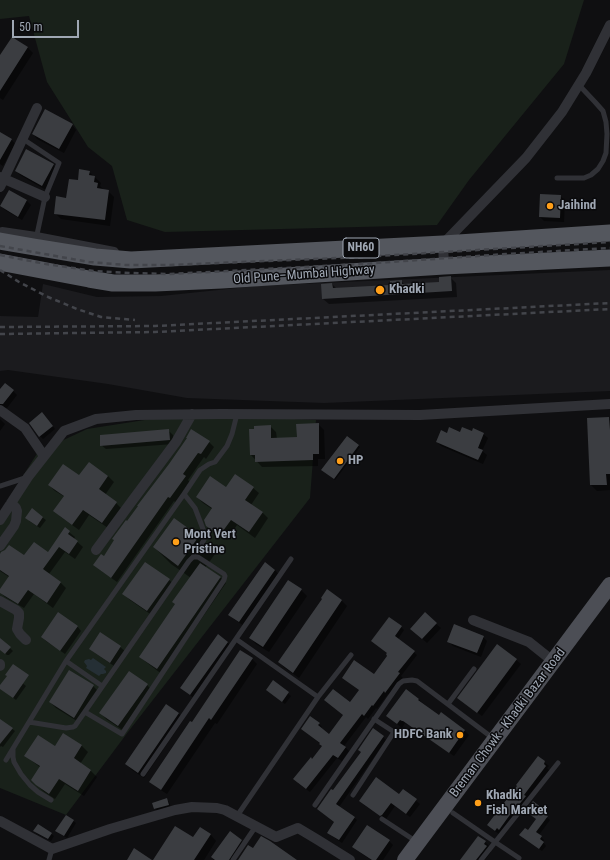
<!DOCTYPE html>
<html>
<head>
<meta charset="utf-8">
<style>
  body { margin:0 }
  #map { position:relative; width:610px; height:860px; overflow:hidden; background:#0f0f11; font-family:"Roboto Condensed",sans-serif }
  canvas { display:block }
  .scale { position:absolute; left:12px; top:20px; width:67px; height:18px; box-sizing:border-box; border:2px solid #9fa7b3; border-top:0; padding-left:5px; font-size:12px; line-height:14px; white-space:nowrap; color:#9fa7b3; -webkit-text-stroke:3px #0a0a0c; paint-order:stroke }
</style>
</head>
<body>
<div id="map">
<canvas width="610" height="860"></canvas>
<div class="scale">50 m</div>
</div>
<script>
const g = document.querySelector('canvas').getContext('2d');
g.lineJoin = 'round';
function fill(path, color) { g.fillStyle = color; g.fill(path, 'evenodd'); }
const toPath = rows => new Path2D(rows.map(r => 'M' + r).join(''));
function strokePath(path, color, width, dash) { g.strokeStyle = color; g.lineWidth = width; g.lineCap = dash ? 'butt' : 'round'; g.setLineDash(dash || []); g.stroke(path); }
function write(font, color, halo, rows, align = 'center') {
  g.font = font + ' "Roboto Condensed",sans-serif'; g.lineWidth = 3; g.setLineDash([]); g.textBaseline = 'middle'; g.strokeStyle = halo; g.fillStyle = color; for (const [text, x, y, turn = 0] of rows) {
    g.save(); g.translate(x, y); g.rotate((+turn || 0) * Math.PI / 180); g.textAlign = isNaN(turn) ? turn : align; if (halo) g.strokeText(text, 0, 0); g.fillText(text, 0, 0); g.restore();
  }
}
fill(toPath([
  [610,270,610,391,324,403,187,398,108,384,8,370,0,371,0,316,38,317,43,284,97,297,161,296,256,286]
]), '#1b1b1e');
fill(toPath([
  [0,0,584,0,564,64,469,180,437,225,165,232,127,220,112,166,88,147,47,82,29,16,0,19],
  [183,414,316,420,310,498,128,732,66,815,0,788,0,512,38,452,87,429]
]), '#19211a');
fill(toPath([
  [93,658,106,667,104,669,106,671,106,673,103,674,101,674,99,676,86,668,87,666,84,662,85,660,89,659,91,660]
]), '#252f35');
fill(toPath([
  [12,38,28,48,33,53,3,100,0,98,0,57],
  [72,125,76,130,64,153,37,139,33,134],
  [0,133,11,139,15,144,3,166,0,164],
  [26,150,53,165,58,170,46,190,20,175,16,171],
  [89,172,101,183,100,186,104,190,108,191,114,197,110,226,61,219,55,213],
  [10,191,27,201,31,205,22,220,5,210,1,206],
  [560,196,565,200,564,222,544,221,540,217],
  [450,277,456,283,457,297,329,304,323,299,332,284,337,289,391,286,401,281,405,285,440,283],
  [0,391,13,391,17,395,7,408,2,408,0,409],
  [44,416,55,429,43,439,40,436],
  [608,418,610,419,610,490,597,491,591,485],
  [0,419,5,424,0,431],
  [318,424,324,430,325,459,318,459,318,466,262,467,251,455,270,426,276,432,277,439,298,438],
  [168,430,173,435,174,444,106,449,101,445],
  [472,432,483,434,488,438,482,451,487,455,483,464,441,446,437,442,447,434],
  [347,437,360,447,335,480,323,470],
  [209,442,214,447,206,459,204,457,188,480,190,482,176,503,174,501,117,582,100,570,94,565,104,557,139,506],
  [108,476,114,482,105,495,116,503,122,509,108,528,89,515,79,530,61,517,55,511,65,497,55,491,49,485,80,477],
  [253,488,259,493,251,505,262,512,268,518,255,538,237,525,227,540,213,531,207,525,212,509,203,503,197,497,226,489],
  [32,510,46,520,40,528,29,521],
  [174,520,198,537,215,554,205,568,220,577,226,583,163,675,146,662,140,657,176,604,191,578,171,564,154,547],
  [65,529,75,537,74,539,83,547,75,559,65,552,49,574,61,583,66,588,53,608,34,594,24,608,5,597,0,592,0,590,9,577,0,571,0,556,24,557,48,553],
  [275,570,279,575,244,626,234,619,230,615],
  [169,580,175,585,153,616,130,600,124,594],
  [301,590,307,596,269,652,256,644,250,638],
  [328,590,342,601,347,606,299,678,285,668,279,662,323,599],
  [436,624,441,628,427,643,416,633],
  [77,626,81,631,65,654,46,641,42,637],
  [401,627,404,630,398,639,417,655,401,676,403,678,389,695,388,694,377,709,376,708,368,719,366,717,344,746,349,751,342,761,337,758,310,792,298,783,312,760,323,746,306,732,319,724,322,727,321,729,329,736,344,716,350,703,360,691,343,678,374,675,389,656,388,653,372,641],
  [483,637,487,641,481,657,453,646,448,641],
  [0,639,13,651,9,655,7,655,0,649],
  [227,642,232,647,195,699,181,688],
  [497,646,516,660,521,664,482,716,463,702],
  [120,647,125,651,114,666,95,653,90,649],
  [252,659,257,664,217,724,215,723,167,794,156,787,150,782,192,723],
  [69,671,93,686,99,692,80,723,56,708,50,702],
  [10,673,26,686,16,700,0,688],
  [273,682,291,696,285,704,267,690],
  [147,685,153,691,124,731,106,719,101,713],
  [418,699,439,717,441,714,465,731,469,735,454,756,408,724,407,725,405,723,402,728,392,720],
  [178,713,184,719,144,778,132,770,126,764],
  [0,720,15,731,3,747,1,746,0,747],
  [64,734,82,746,88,752,80,764,91,771,97,777,84,796,65,784,55,799,43,791,33,780,41,768,32,761,26,756,55,747],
  [383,737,386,740,339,807,357,820,342,843,332,836,335,823,318,809],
  [538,757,549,766,547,768,550,771,499,834,492,829,518,786],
  [403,791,420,804,410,817,395,806,386,819,385,819,364,805,400,796],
  [166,799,169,802,171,808,158,811,155,809,154,803],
  [545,811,548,814,546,817,550,820,539,835,544,840,543,842,546,846,542,851,523,838],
  [73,821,76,823,67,838,59,833],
  [34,831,51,834,54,836,51,841,37,834],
  [211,835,216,841,204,860,154,860,194,839],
  [241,841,245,845,235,860,213,860,214,858],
  [389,841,393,845,383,860,371,860,358,851,353,847],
  [485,842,490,847,489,849,491,852,485,860,461,860]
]), '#0007');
fill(toPath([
  [12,37,28,47,0,91,0,55],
  [45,109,73,124,59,149,32,134],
  [0,132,12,139,0,160],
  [26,149,54,164,42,186,15,171],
  [79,169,90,171,89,175,95,176,94,182,98,183,97,188,109,190,105,220,54,214,56,196,66,198,69,179,78,180],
  [9,190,27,200,18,217,0,206],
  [540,194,561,195,560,218,539,217],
  [451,276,452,291,322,299,321,284,332,283,333,288,390,285,390,281,402,280,402,284,439,282,439,277],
  [5,383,14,390,3,404,0,404,0,389],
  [42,412,53,426,39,437,29,423],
  [609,417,610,430,610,474,606,474,607,485,590,485,587,418],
  [319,423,319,454,313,454,313,460,255,462,255,455,250,455,249,429,254,429,254,426,271,425,271,438,297,437,296,424],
  [449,427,460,432,462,427,472,431,473,428,484,433,478,448,483,450,478,460,436,442,441,430,447,433],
  [169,429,170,440,100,446,100,435],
  [191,429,210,441,201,454,198,453,183,474,186,476,170,498,168,497,111,578,93,565,101,554,104,556,114,540,112,539,126,520,127,521,138,506,137,506,169,464,187,438,186,438],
  [347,436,359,445,334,479,321,470],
  [89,462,108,476,99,489,117,502,102,523,83,510,72,525,53,511,64,496,48,485,63,464,79,475],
  [235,474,254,487,245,500,263,512,249,532,231,520,220,535,206,526,204,520,212,508,196,497,210,476,226,487],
  [32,508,43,517,37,526,25,518],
  [174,518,199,536,178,566,153,547],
  [65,527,70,531,68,534,78,541,69,554,59,547,43,569,61,582,47,603,28,590,18,604,0,593,0,589,9,576,0,570,0,554,1,552,5,550,9,545,24,555,34,542,48,552],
  [145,562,170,579,147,611,122,594],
  [265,562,275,570,239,622,228,615],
  [200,563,221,577,220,578,157,669,139,657,175,604,172,602],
  [288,580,302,589,263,647,249,638],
  [327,589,342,600,293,673,278,662,322,599,321,598],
  [58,612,78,626,60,651,41,637],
  [425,612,437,623,422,639,410,629],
  [389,617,402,626,395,636,415,651,398,672,400,673,385,693,384,691,373,706,372,705,364,716,362,714,340,743,346,747,338,758,333,755,306,789,293,779,311,757,312,759,322,746,319,744,320,743,301,729,310,716,320,723,318,725,329,734,343,715,324,700,333,689,350,702,359,690,342,678,354,660,374,674,387,656,386,654,387,653,371,641],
  [454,624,484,636,477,653,447,642],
  [100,632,121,646,110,663,89,649],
  [218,634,228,642,190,695,180,688],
  [0,638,11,647,5,654,0,650],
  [497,644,517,659,477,713,457,698],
  [240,650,253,658,211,720,209,718,161,790,149,782,190,721,192,722],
  [13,664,29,675,13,698,0,689,0,685,7,676,5,675],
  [69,670,94,685,74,718,49,702],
  [129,671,148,684,118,726,99,713],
  [273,680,289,692,282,702,266,690],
  [406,689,419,699,418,700,439,715,441,712,465,730,449,753,403,721,402,721,400,720,397,724,386,716],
  [166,704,179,713,138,773,125,764],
  [0,719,13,728,0,744],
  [373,728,384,736,336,804,355,817,339,840,327,833,334,822,317,809,331,789,333,790,361,752,358,750],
  [63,733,82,745,74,758,91,770,78,791,59,779,49,794,36,785,31,780,40,766,24,756,38,735,55,746],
  [538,756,545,761,544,764,546,766,524,795,526,796,518,806,517,805,499,830,497,828,495,831,487,825,517,786,516,785],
  [376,777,399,794,403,789,417,799,406,814,391,803,382,815,380,816,359,801],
  [167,798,169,805,154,809,152,803],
  [533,801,546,811,544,814,548,816,536,832,542,836,540,839,544,842,539,849,519,835,525,828,528,830,536,819,525,811],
  [66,815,74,820,64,836,55,831],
  [38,824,52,833,48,839,33,831],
  [367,825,390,840,376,860,372,860,352,847],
  [175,826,193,837,200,827,211,834,194,860,153,860],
  [230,831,242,840,229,860,215,860,211,857],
  [261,836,270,841,297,860,238,860,248,845,253,848],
  [478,836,486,841,484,844,487,846,476,860,460,860],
  [134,848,152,860,127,860]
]), '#3b3d41');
strokePath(toPath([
  [23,139,59,163,45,197,36,239],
  [557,178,584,178,591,175,598,169,603,161,606,153,607,134,606,122,603,111,595,102,578,84],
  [0,486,25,478],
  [236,639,318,697],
  [66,661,102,686],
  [448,704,474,669],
  [85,712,122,734,224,580,225,576,224,574,198,557,193,557],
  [29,722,66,728,73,727,75,726,189,561,193,557,204,540,203,529,195,508,184,494,200,470,209,464,215,462,227,446,232,434,237,414],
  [13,749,13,757,14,762,21,774,30,785,38,792,51,800],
  [6,760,66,661,184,494],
  [143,774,291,559],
  [353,795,394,732,374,719],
  [315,805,399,684,403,681,412,680,417,681,494,739],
  [453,813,495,842,519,858],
  [237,816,318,697,351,655],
  [382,819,417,842],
  [49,860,52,849],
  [233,860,256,826],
  [481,860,558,763]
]), '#303136', 5);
strokePath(toPath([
  [0,177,45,197],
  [0,187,37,108],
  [0,233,2,232,36,237,114,252],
  [444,266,443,244,526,158,562,112,586,73,610,25],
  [0,410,25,428,44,456],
  [0,520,28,477,64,431,96,419,136,415,221,414,420,415,610,404],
  [0,546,14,526,16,521,17,511,16,508,11,503],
  [96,550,132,501,176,442,192,414],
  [0,601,16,610,19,613,19,618,17,629,20,634,26,640],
  [473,620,529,642,554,662],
  [0,664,0,666],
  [0,821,52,849,110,829,175,810,192,807,217,808,225,810,276,837,298,828,318,840,350,860]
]), '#303136', 10);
strokePath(toPath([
  [405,860,610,585]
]), '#4c4e55', 16);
strokePath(toPath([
  [0,241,34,247,95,257,131,260,443,244,610,233],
  [0,262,89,279,113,283,155,283,222,280,444,266,610,258]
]), '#54575e', 17);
strokePath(toPath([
  [0,246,89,262,126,265,170,265,362,257,610,242],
  [0,255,46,264,94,271,130,273,170,274,361,264,506,254,610,248],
  [0,270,19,282,48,297,77,309,101,317,135,320],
  [0,327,155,326,610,303],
  [0,334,155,332,610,309]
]), '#43454b', 2.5, [5, 4]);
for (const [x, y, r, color] of [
  [550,206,4,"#ff9f19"],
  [380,290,5,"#ff9f19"],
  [340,461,4,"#ff9f19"],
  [176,542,4,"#ff9f19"],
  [460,735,4,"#ff9f19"],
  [478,803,4,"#ff9f19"]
]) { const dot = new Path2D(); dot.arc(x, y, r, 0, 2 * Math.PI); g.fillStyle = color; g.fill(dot); strokePath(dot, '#0a0a0c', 1.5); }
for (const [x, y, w] of [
  [361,248,36]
]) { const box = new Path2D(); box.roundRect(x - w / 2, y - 10, w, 20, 3); g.fillStyle = '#0a0a0c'; g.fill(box); strokePath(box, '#9fa7b3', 1); }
write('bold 12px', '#9fa7b3', null, [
  ["NH60",361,248]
]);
write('bold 13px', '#9fa7b3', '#0a0a0c', [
  ["Jaihind",558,206],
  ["Khadki",389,290],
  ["HP",348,461],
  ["Mont Vert",184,535],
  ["Pristine",184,550],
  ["HDFC Bank",452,735,"right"],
  ["Khadki",486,796],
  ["Fish Market",486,811]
], 'left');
write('13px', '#9fa7b3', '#0a0a0c', [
  ["Old Pune–Mumbai Highway",304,275,-4],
  ["Breman Chowk - Khadki Bazar Road",508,723,-53]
]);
</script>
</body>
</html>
